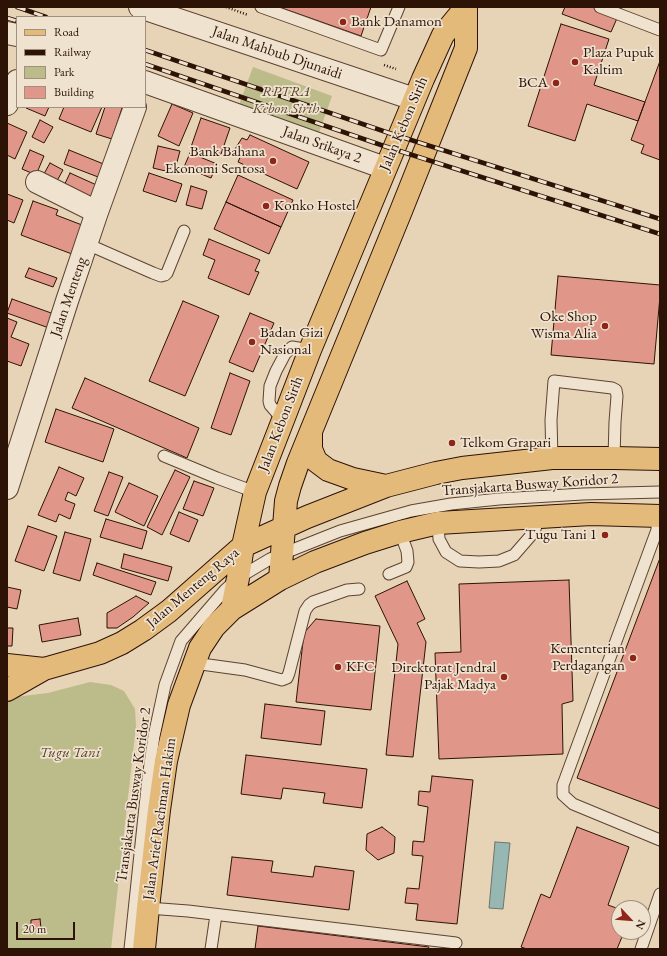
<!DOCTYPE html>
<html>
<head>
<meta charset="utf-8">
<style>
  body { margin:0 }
  #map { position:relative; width:667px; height:956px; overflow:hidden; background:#e7d3b5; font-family:"EB Garamond",serif }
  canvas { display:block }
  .frame { position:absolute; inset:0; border:8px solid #2d1306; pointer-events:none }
  .legend { position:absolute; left:16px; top:16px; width:130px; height:92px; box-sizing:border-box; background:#efe2cf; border:1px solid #a18f7f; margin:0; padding:5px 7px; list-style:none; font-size:12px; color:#2d1306 }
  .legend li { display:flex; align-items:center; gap:8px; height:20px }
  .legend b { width:20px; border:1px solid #a18f7f }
  .north { position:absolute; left:611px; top:900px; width:40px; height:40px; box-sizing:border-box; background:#efe2cf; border:1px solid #a18f7f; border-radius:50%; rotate:116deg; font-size:11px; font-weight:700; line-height:16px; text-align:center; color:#2d1306 }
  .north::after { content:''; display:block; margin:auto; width:14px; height:18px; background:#8f2418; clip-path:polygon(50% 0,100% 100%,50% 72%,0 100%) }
  .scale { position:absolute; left:16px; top:922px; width:59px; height:18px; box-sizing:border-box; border:2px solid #2d1306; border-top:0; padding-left:5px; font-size:12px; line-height:14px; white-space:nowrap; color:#2d1306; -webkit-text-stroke:3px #efe2cf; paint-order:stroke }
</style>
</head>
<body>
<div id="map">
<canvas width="667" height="956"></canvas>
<div class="frame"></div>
<ul class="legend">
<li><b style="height:5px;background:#e4ba7a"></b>Road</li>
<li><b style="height:5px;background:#2d1306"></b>Railway</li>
<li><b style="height:11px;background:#bcbb8a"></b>Park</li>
<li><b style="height:11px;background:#e09688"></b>Building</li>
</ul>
<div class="north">N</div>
<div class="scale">20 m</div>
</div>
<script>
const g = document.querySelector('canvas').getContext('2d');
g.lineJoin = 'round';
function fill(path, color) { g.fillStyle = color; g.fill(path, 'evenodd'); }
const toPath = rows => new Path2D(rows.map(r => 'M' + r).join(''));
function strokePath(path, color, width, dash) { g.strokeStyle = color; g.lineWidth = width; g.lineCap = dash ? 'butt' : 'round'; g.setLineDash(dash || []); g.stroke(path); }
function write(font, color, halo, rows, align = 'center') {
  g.font = font + ' "EB Garamond",serif'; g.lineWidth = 3.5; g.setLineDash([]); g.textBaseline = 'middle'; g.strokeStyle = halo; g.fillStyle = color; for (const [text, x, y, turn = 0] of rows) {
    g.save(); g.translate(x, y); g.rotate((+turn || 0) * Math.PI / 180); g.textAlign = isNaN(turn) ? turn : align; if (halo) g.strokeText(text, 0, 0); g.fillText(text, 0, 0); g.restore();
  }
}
fill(toPath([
  [253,67,332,96,319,133,239,105],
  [90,682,111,685,124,691,135,709,136,726,111,949,7,949,7,698,48,693]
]), '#bcbb8a');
const water = toPath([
  [495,842,510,843,503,909,489,908,495,842]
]);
fill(water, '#97b7b2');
strokePath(water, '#6d756d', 1);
const building = toPath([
  [279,7,371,7,361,36,279,7],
  [565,7,622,7,611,32,562,14,565,7],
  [561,24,609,39,594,85,645,102,638,121,587,104,575,141,528,126,561,24],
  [660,61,660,160,641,153,644,145,631,140,660,61],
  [172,104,193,113,179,146,158,136,172,104],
  [27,107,49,107,45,116,26,108,27,107],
  [64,107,102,107,91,132,59,119,64,107],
  [105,107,119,107,122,108,112,139,96,134,105,107],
  [201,118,230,128,220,157,191,147,201,118],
  [40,120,53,127,44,143,32,137,40,120],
  [7,123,27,132,15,159,7,155,7,123],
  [250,135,309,162,297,189,238,162,242,153,235,149,242,138,247,140,250,135],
  [158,146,180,151,174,173,153,168,158,146],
  [30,150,44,156,36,175,22,169,30,150],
  [69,150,111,167,106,180,64,164,69,150],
  [190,153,217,164,211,178,184,167,190,153],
  [50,163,63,170,53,188,40,181,50,163],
  [70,173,101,187,92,206,61,192,70,173],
  [149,173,182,184,176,202,143,191,149,173],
  [238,175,293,200,281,227,226,202,238,175],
  [191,186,207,191,202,209,186,205,191,186],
  [7,194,23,200,14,223,7,220,7,194],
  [33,201,58,210,56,215,82,225,72,254,21,235,33,201],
  [226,202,281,227,269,254,214,229,226,202],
  [209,239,260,260,255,271,259,272,249,295,208,278,215,260,203,255,209,239],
  [29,268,57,278,53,287,25,277,29,268],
  [558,276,660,285,660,296,654,364,551,355,558,276],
  [12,299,54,314,49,328,7,313,12,299],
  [183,301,219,316,185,396,149,381,183,301],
  [250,313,274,323,253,372,229,362,250,313],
  [7,318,17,322,11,337,29,344,21,366,7,361,7,318],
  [230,373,250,381,231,435,211,428,230,373],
  [85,378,199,428,187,458,72,408,85,378],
  [56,409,114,429,103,462,45,442,56,409],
  [59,467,84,478,76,496,68,492,65,500,75,504,70,519,59,514,56,522,38,515,59,467],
  [175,470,190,477,162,535,147,527,175,470],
  [109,472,123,477,108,516,94,511,109,472],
  [194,481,214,488,203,516,183,509,194,481],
  [129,483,158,496,144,526,115,512,129,483],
  [179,512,198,520,189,542,170,534,179,512],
  [106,519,147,531,142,549,100,537,106,519],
  [28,526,57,536,44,571,15,561,28,526],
  [65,532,91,539,80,581,53,573,65,532],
  [124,554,172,567,168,581,121,568,124,554],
  [660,558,660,809,577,778,660,558],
  [97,563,156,582,151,595,93,575,97,563],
  [569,580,573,701,562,704,563,754,439,759,435,653,461,652,459,584,569,580],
  [407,581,425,619,417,623,426,642,413,757,386,755,398,644,375,596,407,581],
  [7,587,21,590,17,609,7,607,7,587],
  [136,596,149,603,133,617,117,628,107,628,107,613,136,596],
  [78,618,81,635,42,642,39,625,78,618],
  [316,619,380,626,371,710,296,702,304,633,316,619],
  [7,628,13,628,12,646,7,646,7,628],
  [265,704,325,711,321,745,261,738,265,704],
  [246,755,367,769,362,808,323,803,325,793,283,788,281,799,241,794,246,755],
  [432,776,473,780,457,924,416,920,418,904,405,903,407,888,419,889,423,856,412,855,413,841,424,842,428,807,418,805,419,791,430,792,432,776],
  [382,827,395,837,394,853,378,860,366,850,367,834,382,827],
  [577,827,629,847,608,905,619,909,619,932,624,932,617,949,527,949,521,947,541,894,550,898,577,827],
  [232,857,273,861,271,872,313,877,315,866,354,871,349,910,227,895,232,857],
  [40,919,41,928,31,929,31,920,40,919],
  [258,926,429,947,428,949,255,949,258,926]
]);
fill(building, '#e09688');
strokePath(building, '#2d1306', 1);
const lane = toPath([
  [261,7,381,50,399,7],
  [600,7,660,30],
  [87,244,153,273,161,276,165,275,167,273,184,231],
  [283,420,270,405,269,401,270,386,276,371,285,354,292,347,310,350],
  [164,456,217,478,255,492],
  [552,458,551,420,554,381,612,388,616,390,617,396,615,422,614,458],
  [657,516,657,530,563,785,563,795,573,804,660,840],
  [438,523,439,539,446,552,460,561,479,562,499,561,514,555,534,532,539,517],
  [389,574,406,567,408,562,407,551,400,532],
  [194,663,245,670,282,680,287,678,289,673,305,611,309,605,313,602,347,590,359,589],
  [148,908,188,911,456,943],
  [130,949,148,778,154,736,165,685,181,641,225,590,238,578,270,559,282,554,340,531,411,511,451,504,499,499,583,494,660,492],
  [211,949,216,915],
  [641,949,660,894]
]);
const street = toPath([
  [140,7,414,99],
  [7,33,17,35],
  [145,82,385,168],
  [7,104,12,94,17,81],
  [37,182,97,212],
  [7,488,67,301,97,212,135,107]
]);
const primary = toPath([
  [311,431,311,449,316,461,328,470,353,479,386,486],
  [280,579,286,501,290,486,298,463,401,211,466,48,466,8],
  [232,609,238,578,243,546,255,492,283,420,310,350,423,79,443,35,466,7],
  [7,665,44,669,100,653,122,643,143,630,169,611,243,546,307,517,386,486,436,473,462,468,552,458,614,458,660,459],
  [7,690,44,669],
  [144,949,148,908,159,810,166,761,179,705,200,648,214,627,232,609,280,579,315,562,365,543,400,532,438,523,591,514,660,516]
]);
strokePath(lane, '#5c4332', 13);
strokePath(street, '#5c4332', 24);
strokePath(primary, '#2d1306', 24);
strokePath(toPath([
  [226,7,248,15],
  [384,65,396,69]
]), '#2d1306', 2.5, [1, 2]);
strokePath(lane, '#efe2cf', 11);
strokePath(street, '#efe2cf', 22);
strokePath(primary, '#e4ba7a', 22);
const rail = toPath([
  [17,7,46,17],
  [7,18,17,21],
  [145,50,389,133,660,219],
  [145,64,384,146,660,234]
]);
strokePath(rail, '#2d1306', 4.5);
strokePath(rail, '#efe2cf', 3, [9]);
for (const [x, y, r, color] of [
  [343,22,4,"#8f2418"],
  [575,62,4,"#8f2418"],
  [556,83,4,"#8f2418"],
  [273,161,4,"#8f2418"],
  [266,206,4,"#8f2418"],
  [605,326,4,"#8f2418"],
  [252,342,4,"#8f2418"],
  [452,443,4,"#8f2418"],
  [605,535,4,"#8f2418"],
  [633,658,4,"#8f2418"],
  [338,667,4,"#8f2418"],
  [504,677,4,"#8f2418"]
]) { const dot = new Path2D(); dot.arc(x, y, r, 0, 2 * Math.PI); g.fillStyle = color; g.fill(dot); strokePath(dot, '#efe2cf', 1.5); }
write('15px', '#2d1306', '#efe2cf', [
  ["Bank Danamon",351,22],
  ["Plaza Pupuk",583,53],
  ["Kaltim",583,70],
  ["BCA",548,83,"right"],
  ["Bank Bahana",265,152,"right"],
  ["Ekonomi Sentosa",265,169,"right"],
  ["Konko Hostel",274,206],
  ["Oke Shop",597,317,"right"],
  ["Wisma Alia",597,334,"right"],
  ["Badan Gizi",260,333],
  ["Nasional",260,350],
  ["Telkom Grapari",460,443],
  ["Tugu Tani 1",597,535,"right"],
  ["Kementerian",625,649,"right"],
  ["Perdagangan",625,666,"right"],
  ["KFC",346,667],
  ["Direktorat Jendral",496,668,"right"],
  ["Pajak Madya",496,685,"right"]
], 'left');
write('15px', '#2d1306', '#efe2cf', [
  ["Jalan Mahbub Djunaidi",277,53,19],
  ["Jalan Kebon Sirih",404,124,-67],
  ["Jalan Srikaya 2",322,145,20],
  ["Jalan Menteng",69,297,-71],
  ["Jalan Kebon Sirih",281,424,-69],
  ["Transjakarta Busway Koridor 2",530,485,-4],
  ["Jalan Menteng Raya",193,588,-40],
  ["Transjakarta Busway Koridor 2",134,795,-82],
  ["Jalan Arief Rachman Hakim",160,819,-82]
]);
write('italic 15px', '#58452e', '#efe2cf', [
  ["RPTRA",286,92],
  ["Kebon Sirih",286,109],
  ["Tugu Tani",70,753]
]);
</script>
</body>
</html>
